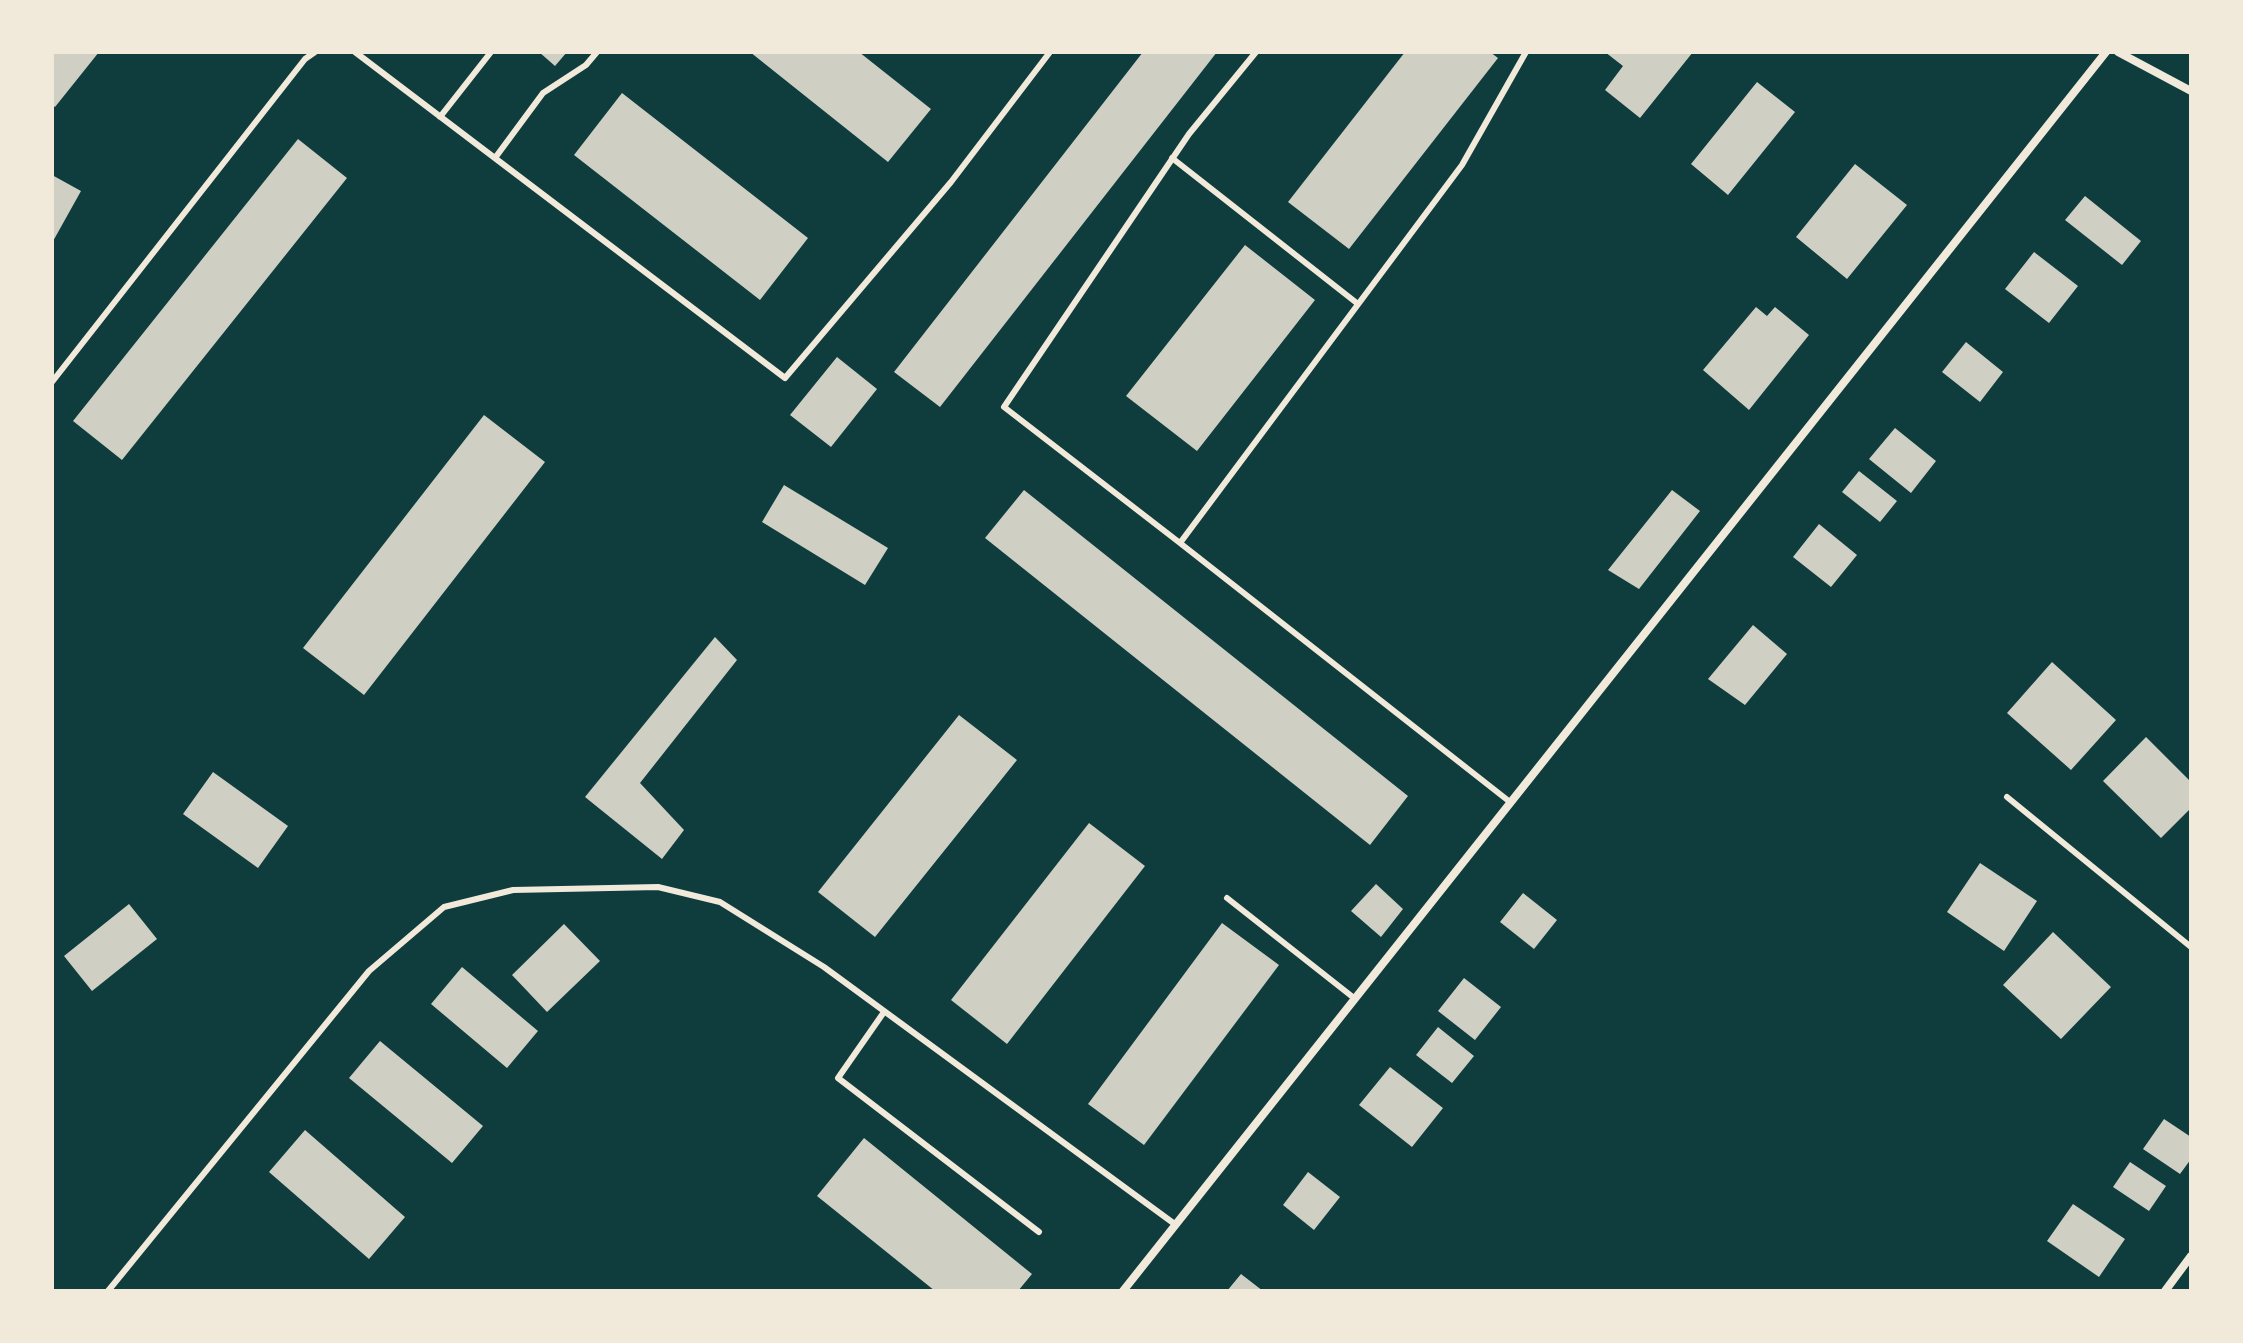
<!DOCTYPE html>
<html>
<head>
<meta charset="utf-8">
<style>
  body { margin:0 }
  #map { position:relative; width:2243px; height:1343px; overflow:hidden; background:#0f3d3e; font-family:Raleway,sans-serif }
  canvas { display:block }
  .frame { position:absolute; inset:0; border:54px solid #f1e9da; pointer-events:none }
</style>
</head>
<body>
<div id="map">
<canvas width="2243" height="1343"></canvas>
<div class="frame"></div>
</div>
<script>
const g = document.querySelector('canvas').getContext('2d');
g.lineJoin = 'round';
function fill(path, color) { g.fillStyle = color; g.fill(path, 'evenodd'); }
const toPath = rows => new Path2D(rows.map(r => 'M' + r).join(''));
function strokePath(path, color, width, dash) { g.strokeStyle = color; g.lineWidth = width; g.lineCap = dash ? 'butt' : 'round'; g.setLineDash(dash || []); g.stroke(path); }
fill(toPath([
  [52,52,99,52,55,107,52,105],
  [539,52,567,52,555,66],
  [750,52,859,52,931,109,888,162],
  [1143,52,1217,52,940,407,894,372],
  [1405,52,1490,52,1498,58,1349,249,1288,202],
  [1605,52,1693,52,1640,118,1605,90,1623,66],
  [1757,82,1795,112,1728,195,1691,164],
  [622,93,808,238,760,300,574,155],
  [298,139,347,178,122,460,73,421],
  [1855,164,1907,205,1847,279,1796,237],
  [52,175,81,191,52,243],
  [2085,196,2141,241,2122,265,2065,220],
  [1245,245,1315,300,1197,451,1126,396],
  [2034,252,2078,286,2049,323,2005,289],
  [1756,307,1767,316,1775,307,1809,335,1749,410,1703,370],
  [1966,342,2003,372,1980,402,1942,372],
  [837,357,877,389,831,447,790,415],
  [484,415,545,462,364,695,303,648],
  [1895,428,1936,461,1911,493,1869,459],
  [1859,471,1897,501,1880,522,1842,492],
  [784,485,888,548,865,585,762,522],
  [1024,490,1408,796,1370,845,985,538],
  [1672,490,1700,511,1639,589,1608,570],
  [1819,524,1857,555,1831,587,1793,557],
  [1753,625,1787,654,1745,705,1708,679],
  [715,637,737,660,640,783,684,830,662,859,585,797],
  [2052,662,2116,720,2071,770,2007,713],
  [959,715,1017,760,875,937,818,892],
  [2146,737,2191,782,2191,808,2161,838,2103,781],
  [213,772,288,826,258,868,183,814],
  [1089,823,1145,866,1007,1044,951,1000],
  [1980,863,2037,901,2004,951,1947,912],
  [1376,884,1403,909,1381,937,1351,911],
  [1523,893,1557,920,1534,949,1500,922],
  [129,904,157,939,92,991,64,956],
  [1222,923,1279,965,1144,1145,1088,1104],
  [564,924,600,961,547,1012,512,975],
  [2053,932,2111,987,2061,1039,2003,985],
  [462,967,538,1031,507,1068,431,1004],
  [1464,978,1501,1007,1475,1040,1438,1011],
  [1438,1027,1474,1056,1452,1083,1416,1055],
  [380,1041,483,1126,452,1163,349,1078],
  [1390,1067,1443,1108,1412,1147,1359,1105],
  [2164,1119,2191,1137,2191,1159,2180,1174,2143,1149],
  [305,1130,405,1217,369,1259,269,1172],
  [864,1138,1032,1274,1018,1291,935,1291,817,1196],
  [2130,1162,2166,1186,2149,1211,2113,1187],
  [1308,1172,1340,1197,1314,1230,1283,1205],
  [2073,1204,2125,1239,2099,1277,2047,1241],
  [1241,1274,1263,1291,1227,1291]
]), '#cfcfc3');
strokePath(toPath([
  [355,52,785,378,951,182,1050,52],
  [440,117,491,52],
  [495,158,543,93,586,65,597,52],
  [1172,158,1358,304],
  [52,382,305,59,315,52],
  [1180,543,1004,407,1189,134,1256,52],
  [2007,797,2191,947],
  [1510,802,1180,543,1462,165,1526,52],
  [1227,898,1354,998],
  [884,1012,838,1078,1039,1232],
  [108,1291,369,971,444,907,513,890,658,887,720,902,824,967,1176,1225]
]), '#f1e9da', 6);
strokePath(toPath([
  [2118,52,2191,91],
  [1123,1291,2106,52],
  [2165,1291,2191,1256]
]), '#f1e9da', 8);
</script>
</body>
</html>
